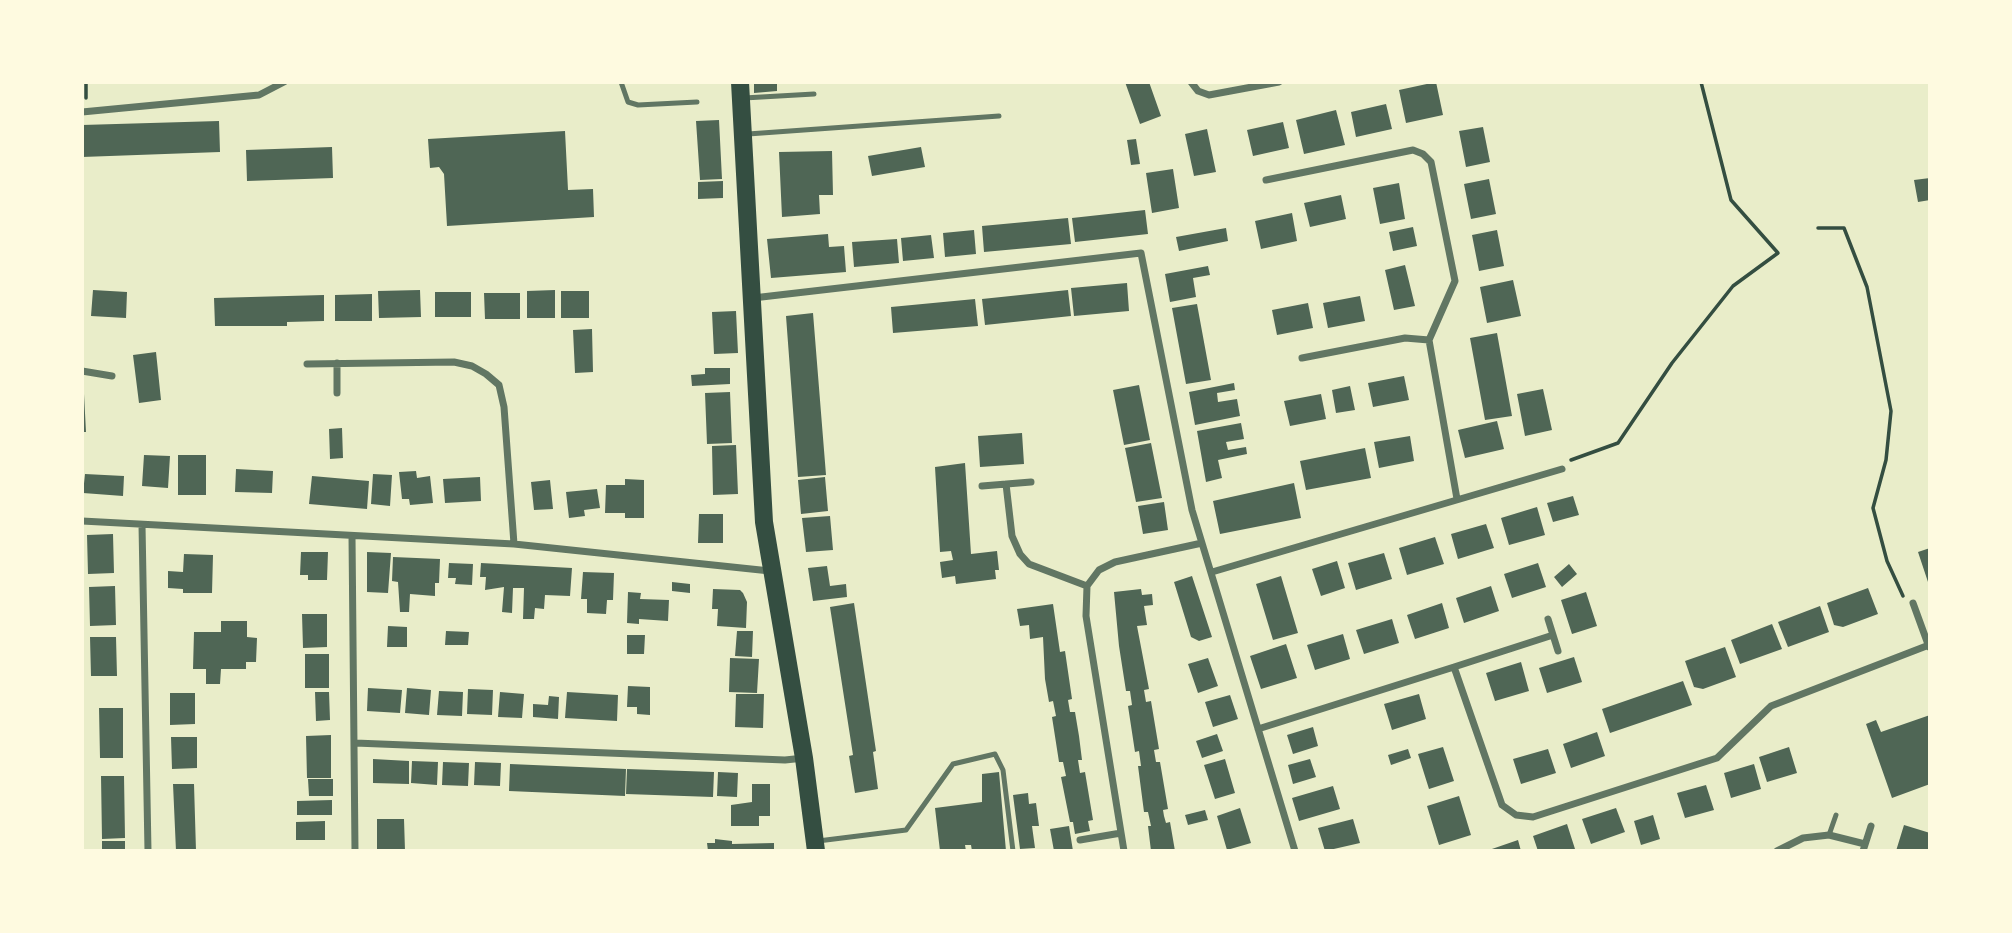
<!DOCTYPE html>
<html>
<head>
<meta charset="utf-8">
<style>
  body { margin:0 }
  #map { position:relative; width:2012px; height:933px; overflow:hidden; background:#e9edc9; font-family:Barlow,sans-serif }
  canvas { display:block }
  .frame { position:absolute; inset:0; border:84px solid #fefae0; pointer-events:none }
</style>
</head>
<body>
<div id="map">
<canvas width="2012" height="933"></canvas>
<div class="frame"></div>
</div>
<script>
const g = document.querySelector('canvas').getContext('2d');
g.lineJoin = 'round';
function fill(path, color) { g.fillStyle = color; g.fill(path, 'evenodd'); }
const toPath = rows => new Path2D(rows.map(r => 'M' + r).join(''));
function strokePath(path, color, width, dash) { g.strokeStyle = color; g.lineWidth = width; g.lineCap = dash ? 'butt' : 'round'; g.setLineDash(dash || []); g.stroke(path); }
fill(toPath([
  [754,82,777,82,777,91,754,93],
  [1125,82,1149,82,1161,116,1140,124],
  [1436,82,1443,115,1406,123,1399,90],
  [1386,104,1392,129,1356,137,1351,112],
  [1336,110,1345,145,1304,154,1296,120],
  [719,120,722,179,700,180,696,121],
  [219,121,220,152,82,157,82,125],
  [1283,122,1289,148,1253,156,1247,130],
  [1483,127,1490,162,1466,167,1459,131],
  [1207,129,1216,172,1194,176,1185,134],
  [565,131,568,190,593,189,594,217,447,226,444,174,439,167,430,168,428,139],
  [1136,139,1140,164,1131,165,1127,140],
  [332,147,333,178,247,181,246,150],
  [921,147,925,167,872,176,868,156],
  [832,151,833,195,819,195,820,214,782,217,779,152],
  [1173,169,1179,208,1152,213,1146,173],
  [1930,178,1930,200,1918,202,1914,180],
  [1489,179,1496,214,1471,219,1464,184],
  [723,181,723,198,698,199,698,182],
  [1399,183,1405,219,1380,224,1373,188],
  [1341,195,1346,219,1310,227,1304,203],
  [1145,210,1148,234,1075,242,1072,218],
  [1292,213,1297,241,1261,249,1255,221],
  [1068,218,1071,244,984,252,982,226],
  [1413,227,1417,246,1393,251,1389,232],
  [1226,228,1228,241,1179,251,1176,237],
  [974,230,976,254,945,257,943,233],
  [1497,230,1504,266,1479,271,1472,235],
  [828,234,829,247,844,246,846,272,771,278,767,239],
  [931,235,934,258,903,261,901,238],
  [897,239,899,263,854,267,852,242],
  [1405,265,1415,306,1394,310,1385,270],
  [1208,266,1210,275,1193,278,1196,297,1170,302,1165,274],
  [1513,280,1521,316,1487,323,1480,287],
  [1127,283,1129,311,1074,316,1071,288],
  [93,290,127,292,126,318,91,316],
  [420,290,421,317,379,318,378,291],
  [555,290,555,318,527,318,527,291],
  [1068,290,1071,316,985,325,982,299],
  [561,291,589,291,589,318,561,318],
  [435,292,471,292,471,317,435,317],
  [484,293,520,293,520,319,485,319],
  [372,294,372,321,335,321,335,295],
  [324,295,324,321,287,322,287,326,215,326,214,298],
  [1360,296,1365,321,1328,328,1323,303],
  [975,299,978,326,893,333,891,307],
  [1308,303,1313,328,1277,335,1272,310],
  [1197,304,1211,380,1186,384,1172,308],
  [736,311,738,353,714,354,712,312],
  [813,313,826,475,798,477,786,316],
  [592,329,593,372,575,373,573,330],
  [1497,333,1512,416,1485,420,1470,338],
  [156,352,161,400,139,403,133,355],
  [705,368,730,368,730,384,692,386,691,375,705,374],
  [1404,376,1409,400,1373,407,1368,383],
  [1234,383,1235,390,1217,393,1218,402,1237,399,1240,416,1195,425,1189,392],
  [1139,385,1150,440,1124,445,1113,390],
  [1350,386,1355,410,1336,413,1332,390],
  [1543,389,1552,430,1525,436,1517,394],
  [730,392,732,443,707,444,705,393],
  [82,394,84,394,86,432,82,432],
  [1321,394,1326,419,1290,426,1284,401],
  [1497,421,1504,449,1465,458,1458,430],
  [1241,423,1244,439,1226,442,1228,450,1246,447,1247,454,1218,460,1222,478,1206,482,1197,431],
  [342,428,343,458,330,459,329,429],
  [1022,433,1024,464,980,467,978,436],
  [1410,436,1414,461,1379,468,1374,442],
  [1151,443,1162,498,1136,502,1125,448],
  [736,445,738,494,713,495,712,446],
  [1365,448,1371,478,1306,490,1300,461],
  [144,455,170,456,168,488,142,486],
  [178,455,206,455,206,495,178,495],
  [965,463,971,554,997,551,999,570,995,570,996,579,956,584,955,576,942,578,940,562,953,560,951,551,940,552,935,467],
  [236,469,273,471,272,493,235,492],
  [416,471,417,478,430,476,433,503,410,505,409,499,402,499,399,472],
  [85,474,124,476,123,496,83,493],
  [373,474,392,475,390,506,371,504],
  [312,476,369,481,367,509,309,504],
  [480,477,481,501,445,503,443,479],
  [825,477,828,511,801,514,798,480],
  [625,479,644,480,644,518,625,518,625,513,605,513,606,485,625,485],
  [550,480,553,509,534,510,531,482],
  [1294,483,1301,518,1220,534,1213,501],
  [597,489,600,508,584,510,585,516,569,518,566,492],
  [1573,496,1579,515,1553,522,1547,503],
  [1164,502,1168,530,1143,534,1138,506],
  [1537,507,1545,535,1509,545,1501,518],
  [699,514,723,514,723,543,698,543],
  [830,516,833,550,806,552,802,518],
  [1486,524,1494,548,1458,559,1451,534],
  [113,534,114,573,88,574,87,535],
  [1435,537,1444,564,1407,575,1399,548],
  [1930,548,1930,585,1929,585,1918,552],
  [301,552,328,552,327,580,308,580,308,575,300,575],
  [367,552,391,553,388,593,367,592],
  [1384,553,1392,579,1356,590,1348,563],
  [184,554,213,555,212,593,183,593,183,589,168,588,168,571,183,572],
  [393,557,440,559,439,583,435,583,435,596,410,594,409,612,400,612,398,582,392,581],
  [1337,561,1345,588,1321,596,1312,569],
  [449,563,473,564,472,585,455,584,456,578,448,578],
  [481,563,572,568,570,596,545,595,544,609,535,608,534,619,523,619,524,588,513,588,512,613,502,612,504,587,485,590,486,577,480,577],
  [1538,563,1546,587,1512,598,1504,574],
  [1569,564,1577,574,1562,587,1554,577],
  [827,566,830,586,846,584,847,597,813,601,808,568],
  [583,572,614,573,613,600,607,600,606,614,587,613,587,599,581,599],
  [1192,576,1212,637,1199,641,1191,637,1174,582],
  [1281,576,1298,633,1273,640,1256,584],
  [672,582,690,584,690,593,672,591],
  [115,586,116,625,90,626,89,587],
  [1491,586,1499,611,1464,623,1456,598],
  [1868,588,1878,614,1843,627,1834,625,1827,603],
  [713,589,740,590,743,593,747,602,746,628,717,626,718,609,712,609],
  [1141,589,1142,595,1152,594,1153,605,1144,606,1147,625,1137,626,1149,689,1144,690,1146,702,1151,701,1159,749,1154,750,1156,762,1160,762,1168,809,1163,810,1164,816,1166,823,1170,822,1175,851,1151,851,1148,826,1151,826,1148,812,1144,812,1138,766,1141,766,1139,751,1135,752,1128,706,1132,705,1130,691,1126,691,1119,646,1114,592],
  [628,592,641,593,640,599,669,600,668,621,639,619,639,624,627,623],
  [1586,592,1597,626,1572,634,1561,600],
  [854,603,876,751,873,752,878,789,855,793,849,756,853,755,830,607],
  [1442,603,1449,628,1415,639,1407,615],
  [1053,604,1060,652,1065,651,1072,699,1068,700,1070,712,1075,712,1079,736,1082,760,1078,760,1080,773,1085,772,1093,820,1088,821,1090,831,1075,834,1073,822,1070,822,1061,777,1066,776,1063,762,1059,762,1052,717,1056,716,1053,701,1049,702,1045,679,1043,637,1030,639,1029,625,1020,626,1017,609],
  [1820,606,1829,632,1788,647,1778,622],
  [302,614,327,614,327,647,303,648],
  [1392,619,1399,643,1364,654,1356,630],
  [221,621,247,621,247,637,257,638,256,662,246,662,246,669,221,669,220,684,206,684,206,669,193,669,194,632,221,632],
  [1772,624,1782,649,1740,664,1731,640],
  [388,626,407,627,407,647,387,647],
  [446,631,469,632,468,645,445,645],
  [737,631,753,631,752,657,735,656],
  [1343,634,1350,659,1315,670,1307,645],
  [627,635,645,635,644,654,627,654],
  [90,637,116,637,117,676,91,676],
  [1286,644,1297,678,1261,689,1250,656],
  [1725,647,1736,677,1703,689,1694,687,1685,661],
  [305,654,329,654,329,688,305,688],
  [1574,657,1582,682,1547,693,1539,668],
  [730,658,759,659,757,693,729,692],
  [1208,658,1218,686,1198,693,1188,664],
  [1521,662,1529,691,1495,701,1486,673],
  [1683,681,1692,705,1610,733,1602,709],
  [628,686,650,687,650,715,637,714,637,707,627,707],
  [368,688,402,690,400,713,367,711],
  [407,688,431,690,429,715,405,713],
  [468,689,493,690,492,715,467,714],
  [439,691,463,692,462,716,437,715],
  [315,692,329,692,330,720,316,721],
  [500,692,524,694,522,718,498,717],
  [567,692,618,695,617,721,565,718],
  [170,693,195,693,195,724,170,725],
  [736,694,764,694,763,728,735,727],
  [1419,694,1426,719,1392,730,1384,704],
  [1230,695,1238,719,1213,727,1205,702],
  [549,696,559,697,558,719,533,717,533,704,548,705],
  [99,708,123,708,123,758,100,758],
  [1930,715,1930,784,1892,798,1866,724,1876,720,1881,732],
  [1313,727,1318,746,1293,754,1287,735],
  [1597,732,1605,756,1571,768,1563,744],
  [1217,734,1223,751,1202,758,1196,741],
  [331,735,331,778,307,778,306,736],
  [171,737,197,737,197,768,172,769],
  [1443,747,1454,781,1429,789,1418,754],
  [1789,747,1797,773,1767,782,1759,757],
  [1408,749,1411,758,1391,765,1388,755],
  [1548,749,1556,773,1521,784,1513,759],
  [373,759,409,761,409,784,373,783],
  [1225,759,1235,793,1215,799,1204,765],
  [1310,759,1316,777,1293,784,1288,765],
  [412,761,438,762,437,785,411,783],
  [443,762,469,763,468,786,442,785],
  [475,762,501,763,500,786,474,785],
  [510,764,626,769,625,796,509,791],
  [1754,764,1761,789,1731,798,1724,773],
  [627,769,714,772,713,797,626,794],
  [718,772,738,773,737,797,717,796],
  [999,772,1006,851,972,851,971,845,965,845,966,851,940,851,935,808,982,802,982,774],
  [101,776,124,776,125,838,102,839],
  [308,779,333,779,333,796,309,796],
  [173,784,194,784,196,851,176,851],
  [752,784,770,784,770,816,759,816,759,826,731,826,731,805,752,802],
  [1706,785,1714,810,1685,818,1677,793],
  [1333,786,1340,809,1299,821,1292,798],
  [1028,793,1029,804,1036,803,1039,826,1032,826,1035,848,1020,849,1013,795],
  [1459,796,1471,835,1439,845,1427,806],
  [332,800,332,815,297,815,297,801],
  [1240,808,1251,843,1227,850,1217,816],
  [1616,808,1625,832,1591,844,1582,819],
  [1205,810,1208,820,1188,825,1185,815],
  [1653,815,1660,839,1641,845,1634,821],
  [377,819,404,819,405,851,377,851],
  [1353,819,1360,843,1325,851,1318,828],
  [325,821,325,840,296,840,296,822],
  [1567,824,1575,849,1538,851,1533,836],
  [1904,825,1930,833,1930,851,1896,851],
  [1069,826,1073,851,1054,851,1050,829],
  [715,839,732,841,732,844,774,843,774,851,708,851,707,843,715,843],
  [1518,840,1521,851,1489,851,1489,850],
  [102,841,125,841,125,851,102,851]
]), '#4f6655');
strokePath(toPath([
  [86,82,86,98],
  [1818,228,1844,228,1867,287,1891,411,1886,460,1873,508,1887,561,1903,596],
  [1571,460,1618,443,1672,363,1733,286,1778,253,1731,200,1701,82]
]), '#344e41', 3.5);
strokePath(toPath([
  [621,82,628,102,638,105,697,102],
  [744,98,814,94],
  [748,134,999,116],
  [1829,835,1836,815],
  [818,841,906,830,953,764,995,754,1003,770,1013,851]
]), '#617663', 5);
strokePath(toPath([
  [1191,82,1198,91,1209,95,1279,82],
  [82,112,259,95,284,82],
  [1266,180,1413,150,1423,154,1431,162,1455,281,1429,340,1457,499],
  [753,298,1141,253,1192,510,1295,851],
  [1302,358,1405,338,1429,340],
  [337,363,337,393],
  [307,364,454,362,472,366,486,374,499,385,504,407,514,544],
  [82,371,112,376],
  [1006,484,1012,536,1020,554,1029,564,1087,586],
  [982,486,1031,482],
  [82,521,514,544,770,571],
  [142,525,148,851],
  [352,536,355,851],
  [1212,572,1562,469],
  [1913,603,1929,647],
  [1548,619,1558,651],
  [1454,667,1553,635],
  [1258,729,1454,667,1502,805,1516,815,1533,817,1717,758,1771,706,1929,645],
  [355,743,785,760,804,758],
  [1080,840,1121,833],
  [1124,851,1086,616,1087,586,1099,570,1115,562,1202,543],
  [1777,851,1803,838,1829,835,1865,844],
  [1863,851,1871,826]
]), '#617663', 7);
strokePath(toPath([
  [740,82,764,522,804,758,816,851]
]), '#344e41', 18);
</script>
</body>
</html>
